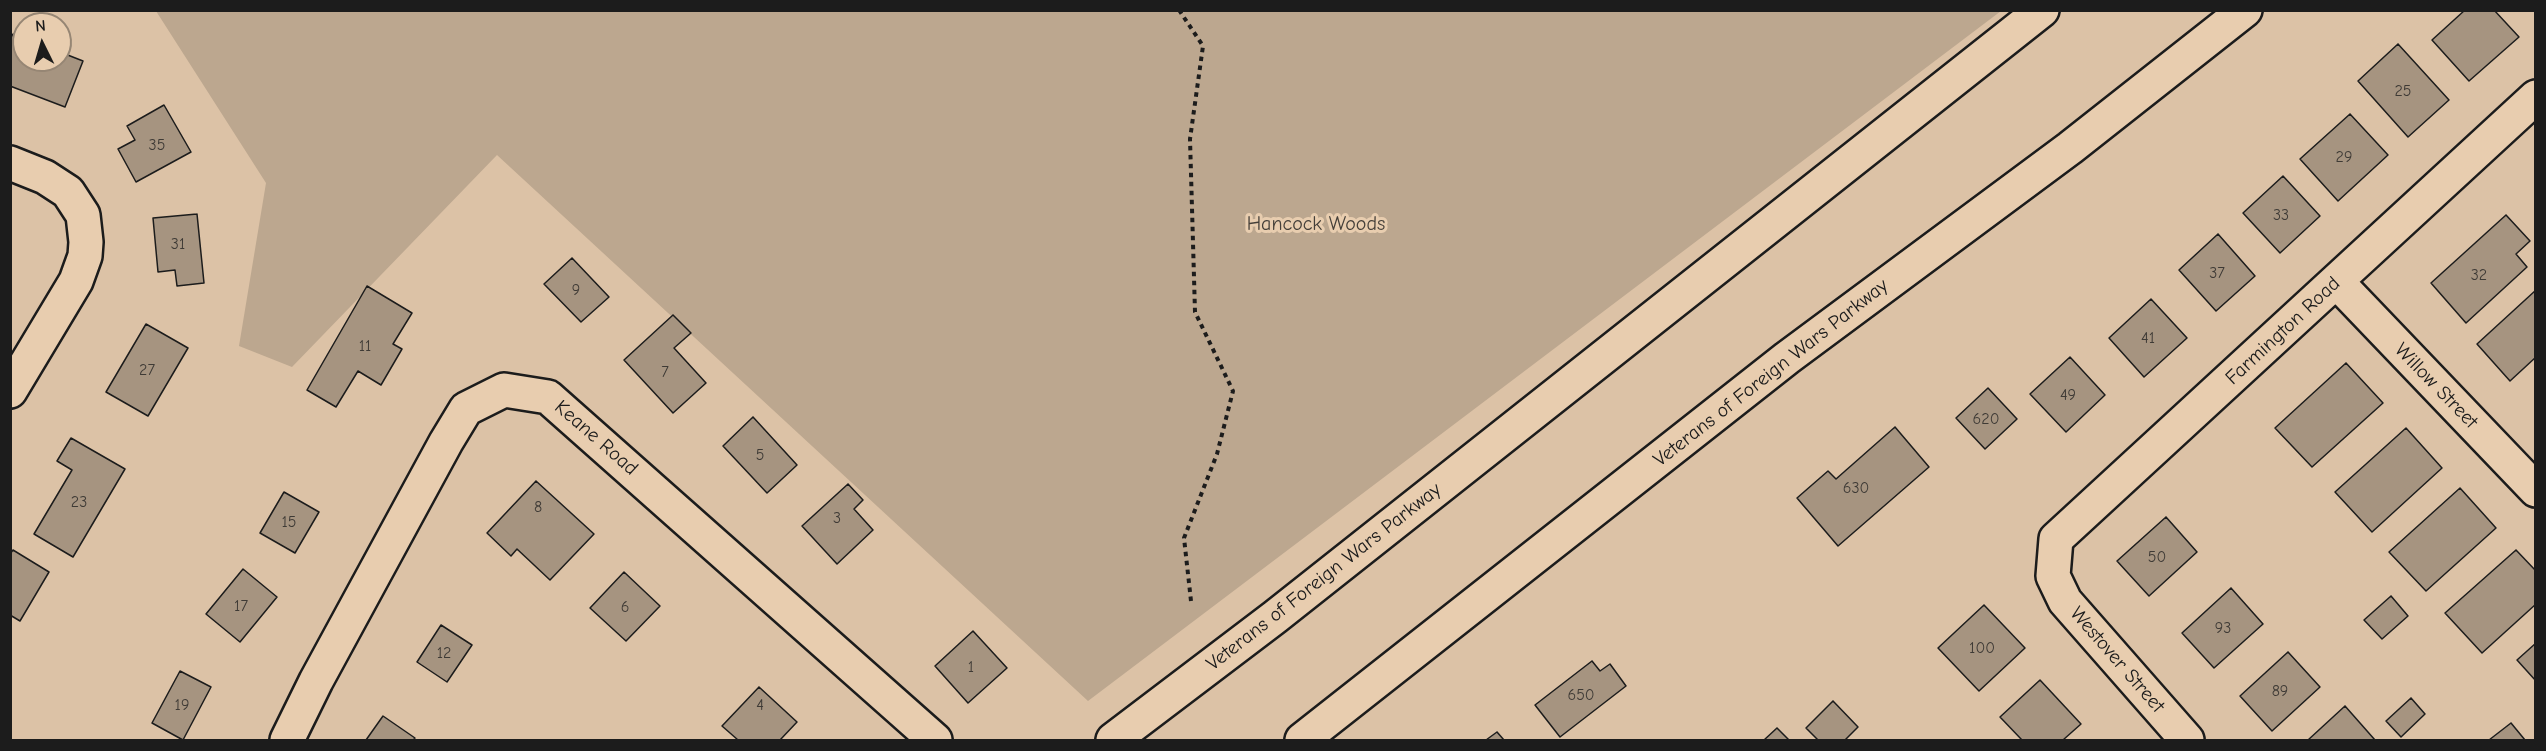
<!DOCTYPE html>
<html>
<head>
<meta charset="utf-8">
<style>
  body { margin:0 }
  #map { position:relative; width:2546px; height:751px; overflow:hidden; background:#dcc2a6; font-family:"Comic Neue",sans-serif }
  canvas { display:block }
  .frame { position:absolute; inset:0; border:12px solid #1c1c1c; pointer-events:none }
  .north { position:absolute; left:12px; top:12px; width:60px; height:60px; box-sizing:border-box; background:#e8cdaf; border:2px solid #968674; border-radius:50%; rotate:355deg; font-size:16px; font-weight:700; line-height:24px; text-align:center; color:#1c1c1c }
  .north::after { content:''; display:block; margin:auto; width:21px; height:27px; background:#1c1c1c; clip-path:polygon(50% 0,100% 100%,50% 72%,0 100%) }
</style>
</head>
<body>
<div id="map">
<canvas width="2546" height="751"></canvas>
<div class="frame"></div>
<div class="north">N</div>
</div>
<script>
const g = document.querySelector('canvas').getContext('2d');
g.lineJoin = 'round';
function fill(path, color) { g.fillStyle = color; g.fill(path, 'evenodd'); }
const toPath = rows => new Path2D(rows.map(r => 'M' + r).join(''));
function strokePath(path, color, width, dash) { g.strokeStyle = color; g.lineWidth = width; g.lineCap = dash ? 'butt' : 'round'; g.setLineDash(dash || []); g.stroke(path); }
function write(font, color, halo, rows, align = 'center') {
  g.font = font + ' "Comic Neue",sans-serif'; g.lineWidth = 6; g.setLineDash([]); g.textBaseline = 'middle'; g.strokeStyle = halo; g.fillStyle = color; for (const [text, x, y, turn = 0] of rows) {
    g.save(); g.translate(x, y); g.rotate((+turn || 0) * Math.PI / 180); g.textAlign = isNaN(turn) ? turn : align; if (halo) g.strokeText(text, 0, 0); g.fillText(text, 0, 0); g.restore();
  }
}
fill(toPath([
  [156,11,2001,11,1088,701,497,155,292,367,239,346,266,183]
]), '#bca78f');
const building = toPath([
  [2465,10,2494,10,2519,37,2469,81,2432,40,2465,10],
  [13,34,24,38,24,60,60,60,60,52,83,61,65,107,10,86,10,40,13,34],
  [2398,44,2449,100,2408,137,2358,81,2398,44],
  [164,105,191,152,136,182,118,149,135,140,127,126,164,105],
  [2350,114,2388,155,2338,201,2300,159,2350,114],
  [2283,176,2320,216,2280,253,2243,213,2283,176],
  [197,214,204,283,177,286,175,270,158,272,153,218,197,214],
  [2506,215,2530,241,2516,254,2527,267,2466,323,2431,283,2506,215],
  [2218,234,2255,276,2216,311,2179,270,2218,234],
  [572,258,609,297,581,322,544,284,572,258],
  [367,286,412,313,393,344,402,349,381,385,358,371,336,407,307,390,367,286],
  [2536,290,2536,357,2510,381,2477,344,2536,290],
  [2151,299,2187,338,2144,377,2109,338,2151,299],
  [673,315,691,333,674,348,706,383,673,413,624,360,673,315],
  [146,324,188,348,148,416,106,392,146,324],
  [2070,357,2105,395,2066,432,2030,394,2070,357],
  [2346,363,2383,403,2312,467,2275,428,2346,363],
  [1988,388,2017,419,1985,449,1956,418,1988,388],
  [753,417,797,465,767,493,723,446,753,417],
  [1895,427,1929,467,1838,546,1797,498,1828,471,1836,479,1895,427],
  [2406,428,2442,468,2372,532,2335,492,2406,428],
  [71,438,125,469,73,557,34,534,72,470,57,461,71,438],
  [536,481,594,534,550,580,517,549,511,556,487,533,536,481],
  [848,484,863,500,854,509,873,530,837,564,802,526,848,484],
  [2460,488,2496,528,2426,591,2389,552,2460,488],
  [284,492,319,512,295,553,260,533,284,492],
  [2166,517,2197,552,2149,596,2117,561,2166,517],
  [13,550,49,572,20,621,10,615,10,554,13,550],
  [2516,550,2536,571,2536,604,2482,653,2445,613,2516,550],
  [243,569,277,597,240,642,206,614,243,569],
  [624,572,660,606,626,641,590,608,624,572],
  [2231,588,2263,624,2214,668,2182,633,2231,588],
  [2391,596,2408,616,2382,639,2364,620,2391,596],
  [1984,605,2025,648,1979,691,1938,648,1984,605],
  [441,625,472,645,447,682,417,662,441,625],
  [973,631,1007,668,968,703,935,666,973,631],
  [2536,643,2536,681,2517,660,2536,643],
  [2288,652,2320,687,2272,731,2240,696,2288,652],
  [1592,661,1600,671,1610,664,1626,686,1560,737,1535,705,1592,661],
  [180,671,211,687,183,740,152,723,180,671],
  [2040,680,2081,724,2063,740,2022,740,2000,717,2040,680],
  [759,687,797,722,780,740,738,740,722,726,759,687],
  [2411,698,2425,714,2401,737,2386,721,2411,698],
  [1833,701,1858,727,1845,740,1818,740,1806,728,1833,701],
  [2345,706,2375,740,2308,740,2345,706],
  [383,716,415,738,413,740,366,740,383,716],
  [2511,723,2525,740,2489,740,2511,723],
  [1777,728,1789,740,1764,740,1777,728],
  [1497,732,1504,740,1486,740,1497,732]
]);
fill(building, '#a69480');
strokePath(building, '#1c1c1c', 1.5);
const minor = toPath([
  [10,163,45,177,68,192,83,215,86,242,85,256,76,281,10,391],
  [2337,282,2536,490],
  [287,740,316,681,446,442,466,409,504,390,548,397,935,740],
  [2187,740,2065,601,2053,576,2056,539,2536,97]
]);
const trunk = toPath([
  [1113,740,1275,617,2042,10],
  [1302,740,1787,358,2070,148,2245,10]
]);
strokePath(minor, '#1c1c1c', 38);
strokePath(trunk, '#1c1c1c', 38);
strokePath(toPath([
  [1179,10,1203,46,1190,139,1195,312,1233,391,1217,454,1184,538,1191,601]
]), '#1c1c1c', 4, [4.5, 4.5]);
strokePath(minor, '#e8cdaf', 33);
strokePath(trunk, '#e8cdaf', 33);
write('16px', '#3e3a35', null, [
  ["25",2403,91],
  ["35",157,145],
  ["29",2344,157],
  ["33",2281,215],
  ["31",178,244],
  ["37",2217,273],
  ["32",2479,275],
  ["9",576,290],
  ["41",2148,338],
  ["11",365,346],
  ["27",147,370],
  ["7",665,372],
  ["49",2068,395],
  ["620",1986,419],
  ["5",760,455],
  ["630",1856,488],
  ["23",79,502],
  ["8",538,507],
  ["3",837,518],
  ["15",289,522],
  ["50",2157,557],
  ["17",241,606],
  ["6",625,607],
  ["93",2223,628],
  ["100",1982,648],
  ["12",444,653],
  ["1",971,667],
  ["89",2280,691],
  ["650",1581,695],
  ["19",182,705],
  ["4",760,705]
]);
write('20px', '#443f39', '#e8cdaf', [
  ["Hancock Woods",1316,224]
]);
write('20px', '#1c1c1c', '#e8cdaf', [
  ["Farmington Road",2283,331,-43],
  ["Veterans of Foreign Wars Parkway",1771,373,-38],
  ["Willow Street",2436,386,46],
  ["Keane Road",596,438,41],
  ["Veterans of Foreign Wars Parkway",1324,577,-38],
  ["Westover Street",2117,660,49]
]);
</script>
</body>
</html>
